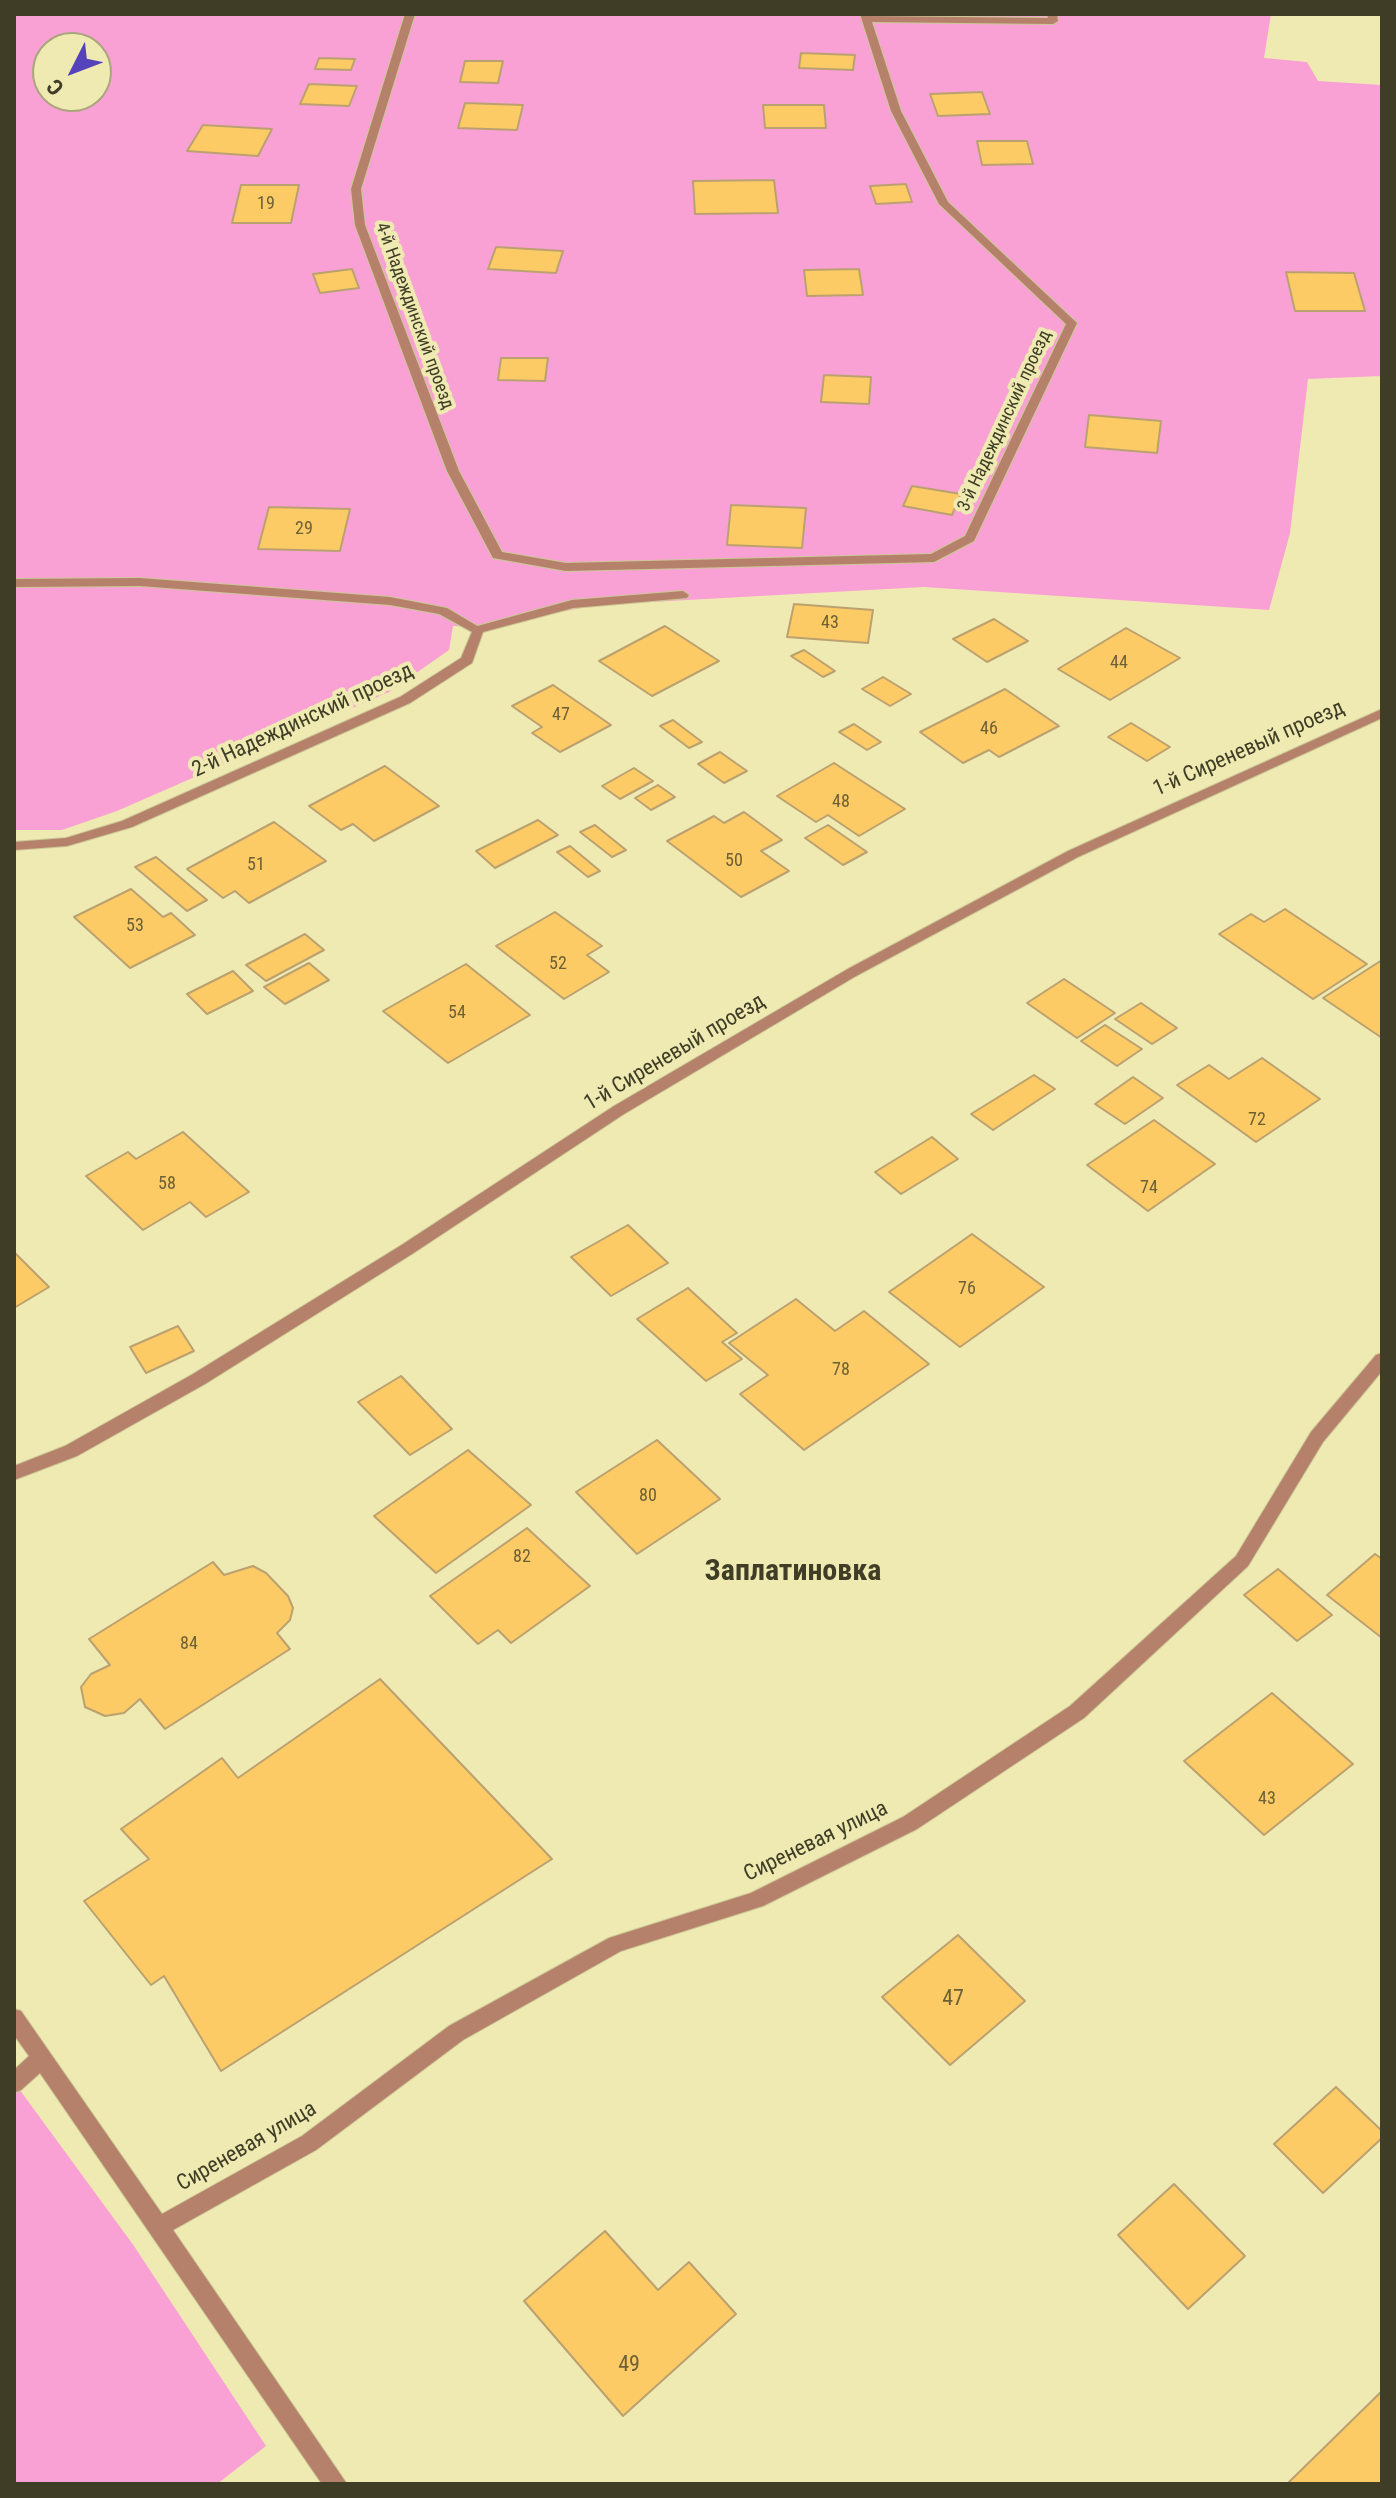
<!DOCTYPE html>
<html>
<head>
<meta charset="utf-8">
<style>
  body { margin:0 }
  #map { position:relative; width:1396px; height:2498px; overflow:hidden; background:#efeab2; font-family:"Roboto Condensed",sans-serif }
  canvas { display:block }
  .frame { position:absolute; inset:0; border:16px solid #3f3d26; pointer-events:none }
  .north { position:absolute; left:32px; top:32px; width:80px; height:80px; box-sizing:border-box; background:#efeab2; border:2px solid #a9a57a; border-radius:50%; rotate:228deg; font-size:22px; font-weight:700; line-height:32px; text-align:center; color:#3f3d26 }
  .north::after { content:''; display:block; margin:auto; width:28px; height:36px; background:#5443bb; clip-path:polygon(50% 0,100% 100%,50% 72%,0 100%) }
</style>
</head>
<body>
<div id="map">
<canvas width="1396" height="2498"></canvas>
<div class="frame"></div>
<div class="north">С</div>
</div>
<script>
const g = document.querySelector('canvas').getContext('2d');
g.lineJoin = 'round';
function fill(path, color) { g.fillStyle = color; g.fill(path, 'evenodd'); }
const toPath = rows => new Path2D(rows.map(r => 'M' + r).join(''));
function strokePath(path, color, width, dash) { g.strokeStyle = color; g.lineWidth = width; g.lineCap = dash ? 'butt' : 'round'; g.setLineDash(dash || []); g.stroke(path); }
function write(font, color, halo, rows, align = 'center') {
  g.font = font + ' "Roboto Condensed",sans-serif'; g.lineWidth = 8; g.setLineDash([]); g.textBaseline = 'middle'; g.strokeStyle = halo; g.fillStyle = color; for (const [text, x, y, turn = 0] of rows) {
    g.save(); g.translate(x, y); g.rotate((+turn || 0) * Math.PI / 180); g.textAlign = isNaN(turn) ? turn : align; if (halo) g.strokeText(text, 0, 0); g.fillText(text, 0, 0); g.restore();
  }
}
fill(toPath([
  [14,14,1271,14,1264,58,1307,62,1318,81,1382,85,1382,376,1308,379,1290,533,1269,610,924,587,596,605,495,625,453,626,449,650,389,692,117,811,62,830,14,830],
  [48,48,96,48,96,96,48,96],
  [14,2082,134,2246,266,2446,217,2484,14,2484]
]), '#f9a1d5');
const building = toPath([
  [801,53,855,55,853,70,799,68,801,53],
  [319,58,355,59,351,70,315,69,319,58],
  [465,61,503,61,498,83,460,82,465,61],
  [309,84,357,86,349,106,300,104,309,84],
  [982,92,990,114,938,116,930,94,982,92],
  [465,103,523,105,517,130,458,128,465,103],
  [763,105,824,105,826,128,765,128,763,105],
  [203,125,272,129,258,156,187,151,203,125],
  [977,141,1027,141,1033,164,982,165,977,141],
  [774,180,778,213,695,214,693,181,774,180],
  [906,184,912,202,876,204,870,186,906,184],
  [241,185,299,185,291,223,232,223,241,185],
  [496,247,563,251,556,273,488,269,496,247],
  [352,269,359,288,320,293,313,274,352,269],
  [859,269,863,295,807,296,804,270,859,269],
  [1286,272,1354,273,1365,311,1295,311,1286,272],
  [501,358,548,358,545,381,498,380,501,358],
  [824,375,871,377,869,404,821,402,824,375],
  [1089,415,1161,421,1157,453,1085,447,1089,415],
  [912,486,961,494,952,515,903,506,912,486],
  [731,505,806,508,802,548,727,545,731,505],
  [269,507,350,509,340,551,258,549,269,507],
  [794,604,873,610,868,643,787,637,794,604],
  [994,619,1028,641,987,662,953,639,994,619],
  [665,626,719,661,652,696,599,661,665,626],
  [1126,628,1180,658,1110,700,1058,669,1126,628],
  [804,650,835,671,823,677,791,656,804,650],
  [883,677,911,694,890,706,862,689,883,677],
  [553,685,611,725,560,752,532,733,542,727,512,706,553,685],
  [1005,689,1059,726,999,757,989,750,963,763,920,732,1005,689],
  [673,720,702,742,689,748,660,726,673,720],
  [1131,723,1170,747,1147,761,1108,737,1131,723],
  [854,724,881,742,867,750,839,732,854,724],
  [720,752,747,771,724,783,698,764,720,752],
  [834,763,905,809,859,836,828,815,816,822,777,796,834,763],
  [385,766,439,806,374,841,353,824,341,830,309,806,385,766],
  [634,768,653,781,620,799,602,786,634,768],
  [658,785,675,797,651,810,635,798,658,785],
  [744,812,782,840,761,851,789,871,741,897,667,841,714,816,724,823,744,812],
  [538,820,558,835,495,868,476,851,538,820],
  [274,822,326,861,249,903,235,891,223,898,187,869,274,822],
  [595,825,626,850,612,857,580,832,595,825],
  [828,825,867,852,843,865,805,838,828,825],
  [570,846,600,871,588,877,557,852,570,846],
  [156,857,207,900,187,911,135,867,156,857],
  [131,889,163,917,171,913,195,935,130,968,74,917,131,889],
  [1285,909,1367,964,1313,999,1219,934,1251,914,1264,922,1285,909],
  [555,912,602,946,587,955,609,972,564,999,496,946,555,912],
  [305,934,324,950,266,981,246,965,305,934],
  [1382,960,1382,1038,1323,998,1382,960],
  [309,963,329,980,285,1004,264,987,309,963],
  [466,964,530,1015,448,1063,383,1011,466,964],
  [233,971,253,991,207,1014,187,994,233,971],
  [1064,979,1115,1013,1077,1038,1027,1003,1064,979],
  [1141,1003,1177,1028,1152,1044,1115,1019,1141,1003],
  [1105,1025,1142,1049,1117,1066,1081,1041,1105,1025],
  [1262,1058,1320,1099,1256,1142,1177,1085,1209,1065,1229,1079,1262,1058],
  [1034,1075,1055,1089,993,1130,971,1114,1034,1075],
  [1133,1077,1163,1098,1125,1124,1095,1104,1133,1077],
  [1154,1120,1215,1164,1148,1211,1087,1165,1154,1120],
  [183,1132,249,1192,206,1217,190,1202,143,1230,86,1176,128,1152,136,1159,183,1132],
  [932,1137,958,1159,901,1194,875,1172,932,1137],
  [628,1225,668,1263,611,1296,571,1257,628,1225],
  [972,1234,1044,1287,960,1347,889,1292,972,1234],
  [14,1252,49,1287,14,1308,14,1252],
  [688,1288,737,1333,722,1342,742,1359,706,1381,637,1319,688,1288],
  [796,1299,835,1331,864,1311,929,1364,804,1450,740,1394,768,1375,729,1343,796,1299],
  [178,1326,194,1351,146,1373,130,1347,178,1326],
  [401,1376,452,1429,410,1455,358,1402,401,1376],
  [657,1440,720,1499,637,1554,576,1492,657,1440],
  [468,1450,531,1505,436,1573,374,1516,468,1450],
  [527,1528,590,1586,511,1643,498,1630,478,1644,430,1596,527,1528],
  [1375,1554,1382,1559,1382,1638,1327,1595,1375,1554],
  [213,1562,224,1575,253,1566,266,1573,288,1596,293,1608,290,1620,277,1633,290,1649,165,1729,140,1699,124,1713,105,1716,85,1707,81,1687,91,1674,110,1665,89,1639,213,1562],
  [1278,1569,1332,1615,1297,1641,1244,1595,1278,1569],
  [380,1679,552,1859,221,2071,164,1976,151,1985,84,1901,149,1859,121,1829,222,1758,238,1778,380,1679],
  [1272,1693,1353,1764,1264,1835,1184,1761,1272,1693],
  [958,1935,1025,2001,950,2065,882,1997,958,1935],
  [1336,2087,1382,2131,1382,2138,1323,2193,1274,2144,1336,2087],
  [1174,2184,1245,2256,1188,2309,1118,2235,1174,2184],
  [605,2231,658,2290,689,2262,736,2314,623,2416,524,2301,605,2231],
  [1382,2391,1382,2484,1289,2484,1288,2483,1382,2391]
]);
fill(building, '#fccb65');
strokePath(building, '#bba170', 2);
const lane = toPath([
  [405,14,415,14,361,189,365,225,459,471,502,552,566,563,931,554,965,536,1066,324,939,204,891,111,860,14,870,14,870,16,1048,18,1047,14,1057,14,1058,21,1053,24,872,22,901,111,948,202,1077,323,974,541,934,562,566,571,493,558,447,471,355,225,351,189,405,14],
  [140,578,390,597,447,608,484,630,482,633,474,633,439,614,390,605,140,586,14,587,14,579,140,578]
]);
const street = toPath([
  [683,591,689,595,687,598,573,608,483,632,472,663,410,703,132,827,67,846,14,850,14,842,66,838,122,821,400,697,461,658,474,627,572,600,683,591],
  [1382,709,1382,718,1078,857,856,976,624,1114,412,1254,205,1384,77,1456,14,1480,14,1466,65,1446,193,1374,400,1246,614,1106,846,970,1068,851,1382,709],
  [1382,1353,1382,1371,1323,1442,1248,1566,1084,1718,917,1829,763,1906,621,1951,463,2040,316,2150,173,2230,347,2484,322,2484,40,2073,21,2090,14,2093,14,2070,29,2056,14,2035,14,2009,21,2011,162,2214,302,2136,449,2026,609,1938,751,1893,903,1817,1070,1706,1236,1556,1311,1432,1376,1355,1382,1353]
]);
strokePath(lane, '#ccc796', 2);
strokePath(street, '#ccc796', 2);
fill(lane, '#b6816a');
fill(street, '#b6816a');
write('18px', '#6e6036', null, [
  ["19",266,204],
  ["29",304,529],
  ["43",830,623],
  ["44",1119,663],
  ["47",561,715],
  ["46",989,729],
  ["48",841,802],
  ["50",734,861],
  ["51",256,865],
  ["53",135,926],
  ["52",558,964],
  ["54",457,1013],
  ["72",1257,1120],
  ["58",167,1184],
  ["74",1149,1188],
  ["76",967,1289],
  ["78",841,1370],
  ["80",648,1496],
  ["82",522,1557],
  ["84",189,1644],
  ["43",1267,1799]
]);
write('18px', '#3f3d26', '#efeab2', [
  ["4-й Надеждинский проезд",414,316,70],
  ["3-й Надеждинский проезд",1005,421,-65]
]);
write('22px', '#3f3d26', '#efeab2', [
  ["2-й Надеждинский проезд",303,721,-25],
  ["1-й Сиреневый проезд",1249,749,-24],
  ["1-й Сиреневый проезд",675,1053,-31],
  ["Сиреневая улица",816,1842,-26],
  ["Сиреневая улица",247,2147,-30]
]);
write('22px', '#6e6036', null, [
  ["47",953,1999],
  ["49",629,2365]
]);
write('bold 30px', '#3f3d26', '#efeab2', [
  ["Заплатиновка",793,1572]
]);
</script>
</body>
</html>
